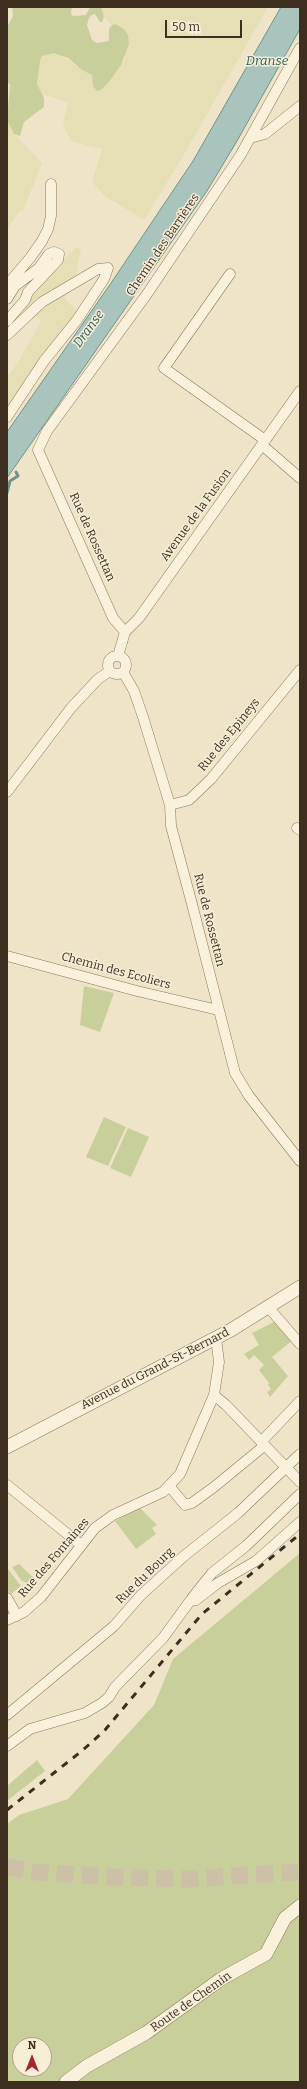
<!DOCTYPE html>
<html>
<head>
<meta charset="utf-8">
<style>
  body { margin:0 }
  #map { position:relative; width:307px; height:2089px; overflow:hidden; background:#f0e4c8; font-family:Bitter,serif }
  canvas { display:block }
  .frame { position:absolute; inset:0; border:8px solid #3d2e20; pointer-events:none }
  .north { position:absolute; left:12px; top:2037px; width:40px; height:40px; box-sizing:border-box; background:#f7eed8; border:1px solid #ada18e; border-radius:50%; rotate:0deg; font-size:11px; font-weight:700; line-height:16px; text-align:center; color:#3d2e20 }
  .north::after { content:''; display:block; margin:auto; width:14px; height:18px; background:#9e2a2b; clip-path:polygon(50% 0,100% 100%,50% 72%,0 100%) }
  .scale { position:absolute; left:165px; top:20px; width:77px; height:18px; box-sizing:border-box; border:2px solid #3d2e20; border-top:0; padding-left:5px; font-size:12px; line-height:14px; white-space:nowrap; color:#3d2e20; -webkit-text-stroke:3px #f7eed8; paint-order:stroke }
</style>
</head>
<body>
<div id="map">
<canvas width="307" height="2089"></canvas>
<div class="frame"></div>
<div class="north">N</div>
<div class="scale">50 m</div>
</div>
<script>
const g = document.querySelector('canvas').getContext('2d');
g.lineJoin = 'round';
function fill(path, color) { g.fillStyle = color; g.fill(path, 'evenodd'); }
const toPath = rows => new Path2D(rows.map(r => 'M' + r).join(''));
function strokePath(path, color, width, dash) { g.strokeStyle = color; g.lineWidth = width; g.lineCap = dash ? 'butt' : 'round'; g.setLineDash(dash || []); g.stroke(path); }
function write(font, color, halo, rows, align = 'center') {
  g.font = font + ' Bitter,serif'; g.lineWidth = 3; g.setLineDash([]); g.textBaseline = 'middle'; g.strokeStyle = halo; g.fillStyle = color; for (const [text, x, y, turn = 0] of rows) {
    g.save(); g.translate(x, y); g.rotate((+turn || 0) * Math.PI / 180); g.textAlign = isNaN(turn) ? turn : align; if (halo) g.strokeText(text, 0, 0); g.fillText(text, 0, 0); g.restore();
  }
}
fill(toPath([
  [101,7,268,7,182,158,144,220,105,196,92,182,102,149,71,141,63,125,68,102,42,94,37,84,41,58,46,54,54,53,64,57,82,70,92,75,101,90,109,82,125,59,115,24,112,25,104,17],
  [7,120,14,134,42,163,23,211,19,212,7,229],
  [76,247,81,249,76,275,64,284,65,299,79,313,7,411,7,377,17,364,41,322,38,318,25,311,24,307,34,291]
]), '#e6deb5');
fill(toPath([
  [12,7,72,7,71,14,73,16,86,15,90,7,101,7,104,17,102,22,100,22,95,14,92,15,89,18,87,25,92,40,97,43,109,41,109,29,112,25,115,24,124,29,128,35,129,44,121,65,109,82,101,90,97,91,93,86,92,75,82,70,68,58,54,53,42,56,40,61,37,84,44,98,44,107,24,122,20,136,14,134,7,120,10,85,7,81,7,27,13,16],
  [84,986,114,993,100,1032,80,1025],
  [104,1117,126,1127,108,1166,86,1157],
  [128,1128,149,1137,131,1177,110,1168],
  [276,1321,293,1340,272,1357,288,1376,270,1397,267,1392,271,1389,268,1385,269,1383,259,1370,264,1365,254,1355,249,1360,244,1354,259,1345,252,1333],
  [140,1508,157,1525,152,1528,156,1534,136,1549,115,1521],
  [300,1553,300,2082,7,2082,7,1824,19,1815,68,1799,154,1705,173,1659],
  [20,2045,44,2045,44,2069,20,2069],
  [19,1564,35,1579,33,1587,21,1580,12,1567],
  [7,1568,21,1586,11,1594,7,1590],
  [37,1760,45,1771,7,1801,7,1786]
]), '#c9cf9b');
const water = toPath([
  [281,7,300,7,300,29,237,141,207,191,7,478,7,432,109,286,193,161,281,7]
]);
fill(water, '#a9c4bc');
strokePath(water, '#6f938a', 1);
strokePath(toPath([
  [7,493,10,481,18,476,16,472]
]), '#6f938a', 3);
strokePath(toPath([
  [7,1867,35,1872,112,1877,189,1879,300,1872]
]), '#ccc0a6', 17, [17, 8]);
const minor = toPath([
  [250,138,265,134,300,106],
  [230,274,164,368,265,440],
  [7,285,30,258,42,241,48,229,51,216,51,184],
  [7,299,15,286,39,268,49,254,54,252,59,254,58,260,28,292,25,300,7,321],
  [7,335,42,302,98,269,108,268,104,279,77,320,44,361,7,417],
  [262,445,300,478],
  [125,632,113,618,38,450,47,431,147,294,240,156,300,48],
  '108 665a9 9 0 1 1 18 0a9 9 0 1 1-18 0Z',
  [118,656,125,632,139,618,300,391],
  [123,672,134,691,143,717,170,805,171,826,192,904,235,1073,249,1096,300,1161],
  [7,792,71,708,98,679,110,671],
  [170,805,189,800,211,779,300,670],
  [297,828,300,830],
  [7,956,137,991,218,1010],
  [269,1308,300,1344],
  [214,1395,226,1405,300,1482],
  [261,1442,300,1401],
  [7,1485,81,1545],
  [170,1487,185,1505,192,1503,214,1487,264,1446],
  [7,1598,17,1616],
  [192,1598,212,1573,246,1546,300,1494],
  [7,1620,24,1612,41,1597,95,1528,113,1515,163,1492,180,1474,214,1395,219,1362,216,1338],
  [7,1715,114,1626,141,1595,184,1556,238,1513,300,1454],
  [7,1746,30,1729,85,1713,102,1703,109,1697,115,1687,163,1638,190,1601,196,1600,218,1583,256,1561,300,1522]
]);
const tertiary = toPath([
  [7,1447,231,1330,300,1287],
  [66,2082,87,2066,146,2033,221,1979,266,1954,285,1918,300,1906]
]);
strokePath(minor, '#8d765c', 11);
strokePath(tertiary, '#8d765c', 14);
strokePath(minor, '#faf1dc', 10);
strokePath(tertiary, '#faf1dc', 13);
strokePath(toPath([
  [7,1810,83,1750,105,1730,202,1614,300,1534]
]), '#3d2e20', 3, [7, 7]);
write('12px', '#3d2e20', '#f7eed8', [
  ["Chemin des Barrières",163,245,-56],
  ["Avenue de la Fusion",196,515,-54],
  ["Rue de Rossettan",92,537,66],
  ["Rue des Epineys",229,735,-51],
  ["Rue de Rossettan",209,920,76],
  ["Chemin des Ecoliers",116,971,15],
  ["Avenue du Grand-St-Bernard",155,1369,-27],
  ["Rue des Fontaines",54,1558,-49],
  ["Rue du Bourg",145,1576,-44],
  ["Route de Chemin",191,2002,-35]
]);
write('italic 13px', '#2f5d5a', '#f7eed8', [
  ["Dranse",267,61],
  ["Dranse",89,329,-54]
]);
</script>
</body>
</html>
